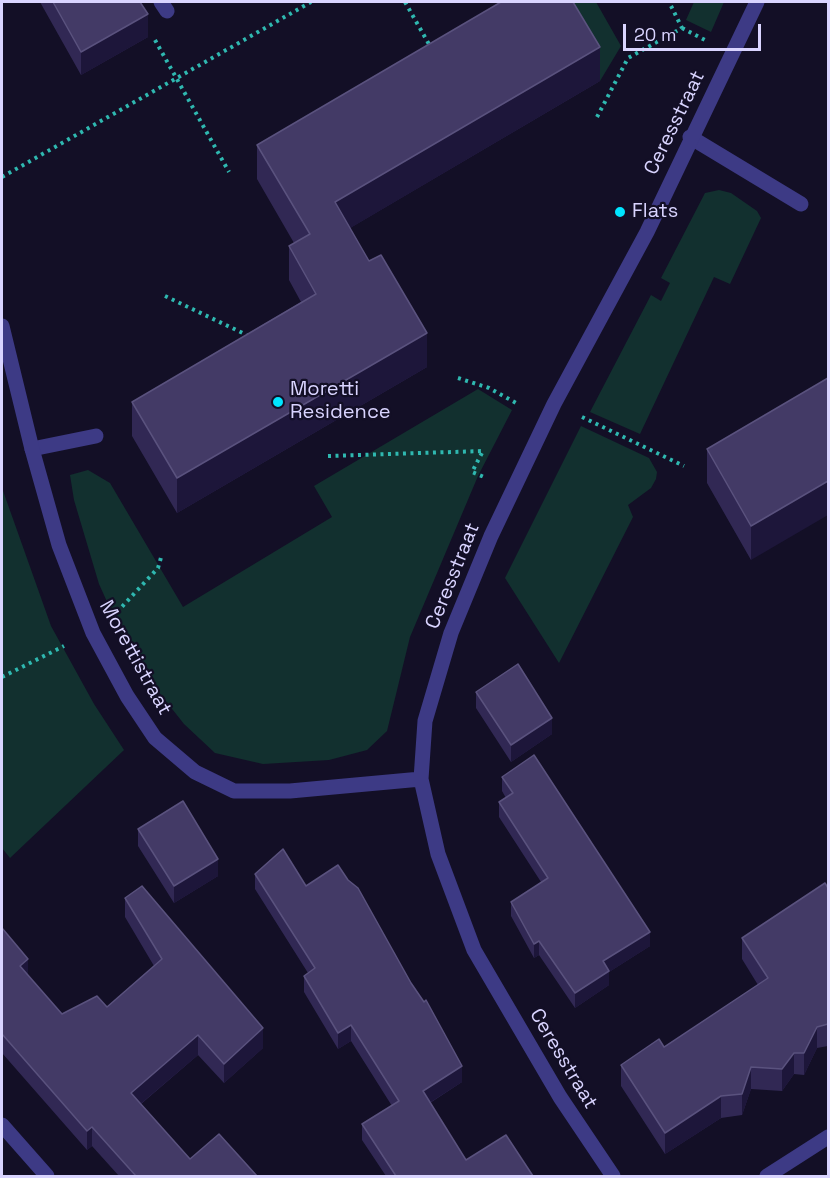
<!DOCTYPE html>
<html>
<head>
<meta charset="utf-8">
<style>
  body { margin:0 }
  #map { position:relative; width:830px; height:1178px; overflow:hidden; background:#130f26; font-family:"Space Grotesk",sans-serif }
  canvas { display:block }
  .frame { position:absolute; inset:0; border:3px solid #d9d4ff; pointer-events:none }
  .scale { position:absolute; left:623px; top:24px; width:138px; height:27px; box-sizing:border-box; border:3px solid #d9d4ff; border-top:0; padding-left:8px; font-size:18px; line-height:21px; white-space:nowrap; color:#d9d4ff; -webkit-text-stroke:4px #130f26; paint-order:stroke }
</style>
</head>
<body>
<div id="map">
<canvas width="830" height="1178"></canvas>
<div class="frame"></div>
<div class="scale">20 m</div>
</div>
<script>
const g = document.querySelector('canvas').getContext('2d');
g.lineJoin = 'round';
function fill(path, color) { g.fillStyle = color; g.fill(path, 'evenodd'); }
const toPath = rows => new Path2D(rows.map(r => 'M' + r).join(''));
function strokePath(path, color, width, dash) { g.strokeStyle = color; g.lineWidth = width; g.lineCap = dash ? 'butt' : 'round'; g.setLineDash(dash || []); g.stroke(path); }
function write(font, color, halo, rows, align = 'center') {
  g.font = font + ' "Space Grotesk",sans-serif'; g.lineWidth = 4.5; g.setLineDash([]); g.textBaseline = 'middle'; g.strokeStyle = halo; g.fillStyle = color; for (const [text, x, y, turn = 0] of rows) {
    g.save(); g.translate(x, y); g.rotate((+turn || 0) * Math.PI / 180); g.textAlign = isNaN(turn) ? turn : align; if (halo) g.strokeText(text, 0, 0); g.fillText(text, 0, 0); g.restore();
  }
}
fill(toPath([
  [554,2,596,2,621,46,600,81],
  [694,2,724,2,711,32,686,20],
  [719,190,731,193,757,211,761,218,730,284,714,277,640,434,590,412,651,295,661,301,670,283,661,278,705,193],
  [478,389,512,410,478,476,410,637,387,731,367,750,329,760,263,764,215,753,184,724,154,686,123,637,99,584,74,500,70,475,88,470,110,483,183,607,332,517,314,486],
  [581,426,649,458,657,472,656,479,651,488,628,505,633,517,559,663,505,578],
  [2,488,51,626,94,704,124,750,10,858,2,848]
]), '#12302f');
strokePath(toPath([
  [405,2,430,46],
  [682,28,705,40],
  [155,40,229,172],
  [597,117,628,58,682,28,669,2],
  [2,177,311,2],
  [165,296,251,337],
  [458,378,489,388,518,404],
  [582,417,684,466],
  [328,456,483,451,472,472,484,477],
  [117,612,158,568,162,554],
  [2,677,64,646]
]), '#2fb8b0', 4, [3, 4.5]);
strokePath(toPath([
  [690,137,801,204],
  [32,449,96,436]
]), '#3d3a85', 15);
strokePath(toPath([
  [161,2,167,11],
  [2,326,32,449,59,545,93,633,127,696,155,738,195,772,234,791,290,791,421,779],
  [2,1125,47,1176],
  [613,1176,560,1097,474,950,438,854,421,779,425,721,451,633,491,536,554,404,647,232,757,2],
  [767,1176,828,1137]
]), '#3d3a85', 15);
fill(toPath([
  [40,2,140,2,148,37,81,75],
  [600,81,350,228,427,367,177,513,132,436,132,402,301,302,289,280,289,246,294,243,257,179,257,145],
  [828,378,751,560,707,483,707,449],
  [476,692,552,734,511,762,476,708],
  [502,777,650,946,609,972,609,985,575,1008,539,955,534,958,511,916,511,902,541,882,499,817,499,802,506,798,502,791],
  [138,829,218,876,174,903,138,846],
  [255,874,306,886,462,1082,430,1103,466,1160,533,1176,386,1176,362,1140,362,1124,392,1106,351,1041,338,1049,304,992,304,976,308,973,255,889],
  [828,888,828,1046,817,1048,804,1075,794,1074,782,1091,751,1089,742,1115,721,1118,665,1154,621,1086,621,1065,664,1047,758,985,742,959,742,938],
  [125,898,263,1048,224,1083,198,1055,141,1104,190,1159,257,1176,119,1176,92,1146,87,1150,2,1053,2,928,28,975,62,1014,107,1007,154,966,125,917]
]), '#312854');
fill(toPath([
  [148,14,148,37,81,75,81,52],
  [600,47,600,81,335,237,335,202],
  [427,333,427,367,177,513,177,478],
  [828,481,828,515,751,560,751,526],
  [552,718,552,734,511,762,511,745],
  [218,859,218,876,174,903,174,886],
  [650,932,650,946,609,972,609,985,575,1008,575,993,603,961],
  [539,941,539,955,534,958,534,944],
  [28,959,28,978,20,966],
  [351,1025,351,1041,338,1049,338,1033],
  [817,1027,817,1048,804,1075,804,1053],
  [263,1028,263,1048,224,1083,224,1064],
  [198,1035,198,1055,131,1112,131,1093],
  [794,1053,794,1074,782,1091,782,1069],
  [462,1066,462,1082,423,1107,423,1091],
  [751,1067,751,1089,742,1115,742,1094],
  [721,1096,721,1118,665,1154,665,1133],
  [92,1127,92,1146,87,1150,87,1131]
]), '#1d163a');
const building = toPath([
  [53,2,140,2,148,14,81,52,53,2],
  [501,2,573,2,600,47,335,202,369,261,381,255,427,333,177,478,132,402,316,294,289,246,310,234,257,145,501,2],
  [828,378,828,481,751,526,707,449,828,378],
  [518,664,552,718,511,745,476,692,518,664],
  [534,755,650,932,603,961,609,971,575,993,539,941,534,944,511,902,548,878,499,802,513,793,502,777,534,755],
  [183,801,218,859,174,886,138,829,183,801],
  [283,849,306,886,338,865,348,880,358,888,411,983,424,1002,426,1000,462,1066,423,1091,466,1160,506,1135,533,1176,396,1176,362,1124,399,1101,351,1025,338,1033,304,976,315,968,255,874,283,849],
  [825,883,828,888,828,1024,817,1027,804,1053,794,1053,782,1069,751,1067,742,1094,721,1096,665,1133,621,1065,659,1039,664,1047,768,978,742,938,825,883],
  [142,886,263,1028,224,1064,198,1035,131,1093,190,1159,219,1134,257,1176,136,1176,92,1127,87,1131,2,1034,2,928,28,959,20,966,62,1014,97,996,107,1007,162,959,125,898,142,886]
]);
fill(building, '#433a66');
strokePath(building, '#5a527e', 1.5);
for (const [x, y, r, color] of [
  [620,212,6,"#00e5ff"],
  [278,402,6,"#00e5ff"]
]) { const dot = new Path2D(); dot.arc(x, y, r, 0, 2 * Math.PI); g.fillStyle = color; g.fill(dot); strokePath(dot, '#130f26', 2); }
write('20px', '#d9d4ff', '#130f26', [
  ["Ceresstraat",675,123,-64],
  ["Ceresstraat",453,576,-68],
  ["Morettistraat",135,658,61],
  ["Ceresstraat",563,1059,59]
]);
write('20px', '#d9d4ff', '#130f26', [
  ["Flats",632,212],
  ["Moretti",290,390],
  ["Residence",290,413]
], 'left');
</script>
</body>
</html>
